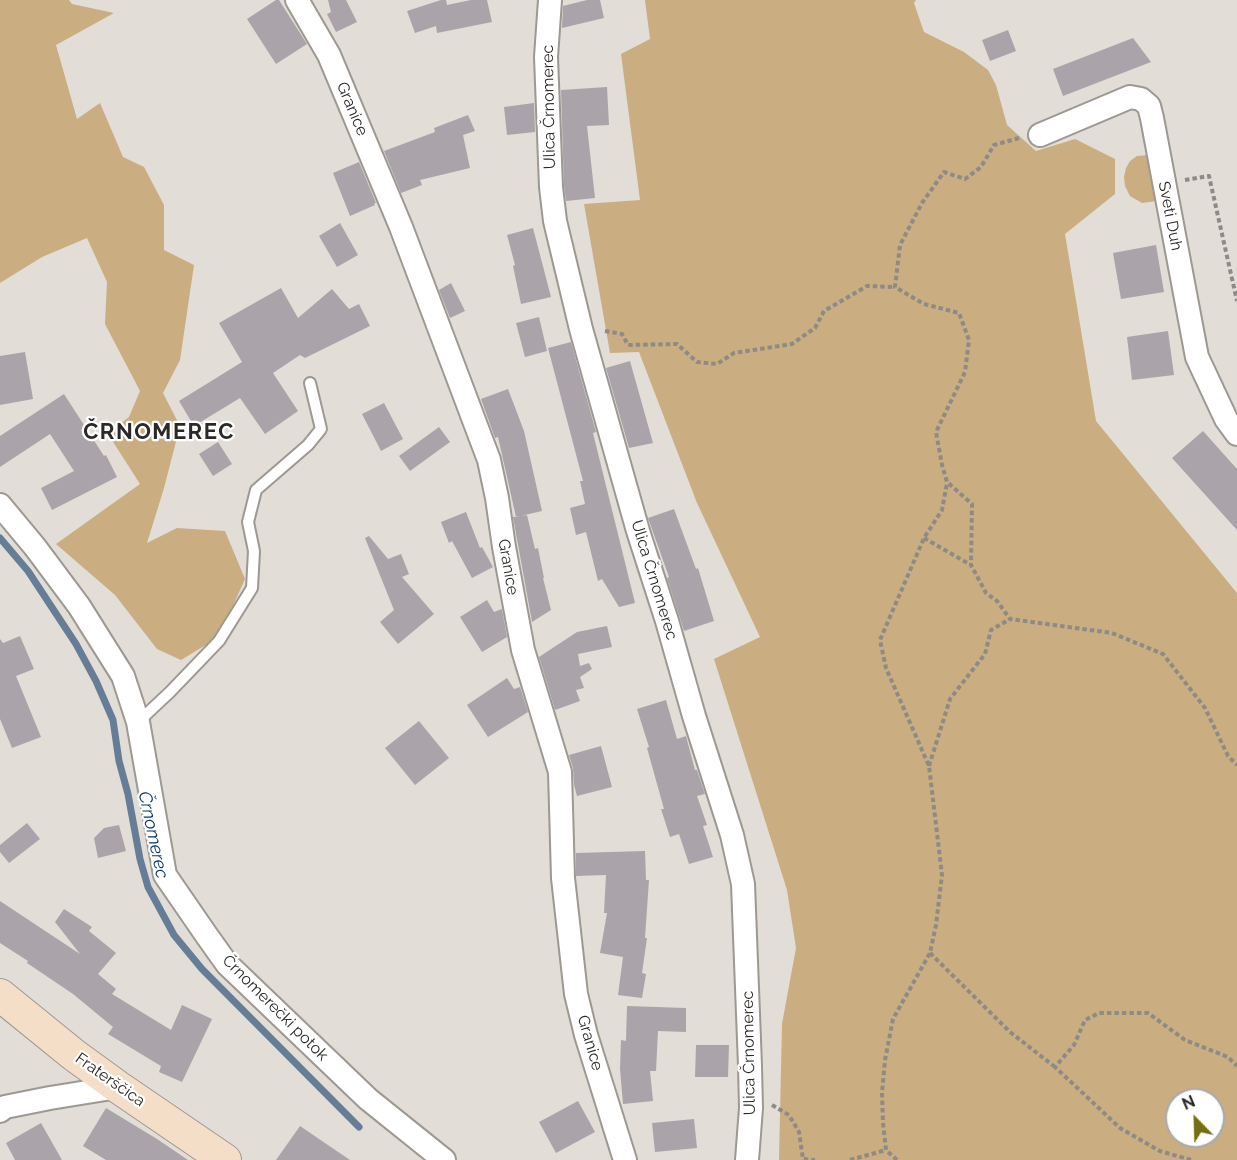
<!DOCTYPE html>
<html>
<head>
<meta charset="utf-8">
<style>
  body { margin:0 }
  #map { position:relative; width:1237px; height:1160px; overflow:hidden; background:#e2ddd6; font-family:Raleway,sans-serif }
  canvas { display:block }
  .north { position:absolute; left:1165px; top:1088px; width:60px; height:60px; box-sizing:border-box; background:#fff; border:2px solid #aaa9a9; border-radius:50%; rotate:337deg; font-size:16px; font-weight:700; line-height:24px; text-align:center; color:#2b2927 }
  .north::after { content:''; display:block; margin:auto; width:21px; height:27px; background:#746f10; clip-path:polygon(50% 0,100% 100%,50% 72%,0 100%) }
</style>
</head>
<body>
<div id="map">
<canvas width="1237" height="1160"></canvas>
<div class="north">N</div>
</div>
<script>
const g = document.querySelector('canvas').getContext('2d');
g.lineJoin = 'round';
function fill(path, color) { g.fillStyle = color; g.fill(path, 'evenodd'); }
const toPath = rows => new Path2D(rows.map(r => 'M' + r).join(''));
function strokePath(path, color, width, dash) { g.strokeStyle = color; g.lineWidth = width; g.lineCap = dash ? 'butt' : 'round'; g.setLineDash(dash || []); g.stroke(path); }
function write(font, color, halo, rows, align = 'center') {
  g.font = font + ' Raleway,sans-serif'; g.lineWidth = 4.5; g.setLineDash([]); g.textBaseline = 'middle'; g.strokeStyle = halo; g.fillStyle = color; for (const [text, x, y, turn = 0] of rows) {
    g.save(); g.translate(x, y); g.rotate((+turn || 0) * Math.PI / 180); g.textAlign = isNaN(turn) ? turn : align; if (halo) g.strokeText(text, 0, 0); g.fillText(text, 0, 0); g.restore();
  }
}
fill(toPath([
  [0,0,69,0,72,4,114,13,56,45,77,119,100,103,123,157,144,167,164,205,164,250,194,265,180,360,163,393,180,426,164,488,147,543,177,528,225,531,245,579,219,637,181,660,157,649,115,595,56,544,140,484,108,434,129,417,140,391,105,324,107,282,87,238,42,257,0,283],
  [645,0,916,0,914,3,924,32,964,52,988,70,996,85,1007,125,1036,151,1075,139,1115,159,1115,194,1065,234,1096,421,1237,593,1237,1160,779,1160,782,1024,796,948,787,890,714,659,760,637,697,503,639,352,610,353,584,204,640,200,621,54,650,39],
  [1177,1100,1213,1100,1213,1136,1177,1136],
  [1149,155,1157,201,1142,203,1130,196,1125,186,1124,177,1126,168,1130,161,1137,156]
]), '#cbad82');
strokePath(toPath([
  [0,538,28,571,76,644,96,681,113,720,119,761,128,794,140,859,148,887,174,935,202,969,359,1127]
]), '#667d98', 7);
fill(toPath([
  [276,0,279,0,307,44,276,64,247,19],
  [328,0,346,0,357,22,336,32,327,14,331,12],
  [441,0,446,0,447,5,471,0,487,0,492,22,437,33,436,26,415,33,407,11],
  [587,0,600,0,604,18,562,28,563,6],
  [1008,30,1016,51,990,61,982,40],
  [1133,38,1151,62,1063,96,1053,69],
  [607,87,609,125,587,126,595,198,566,201,564,186,561,90],
  [534,103,535,132,507,135,504,107],
  [468,115,475,131,463,135,470,168,420,180,422,185,401,193,384,151,435,132,434,128],
  [359,162,376,203,374,203,375,205,350,216,333,173],
  [340,223,358,255,337,267,319,236],
  [533,228,551,297,521,304,513,266,515,265,507,235],
  [1156,245,1164,292,1121,299,1113,253],
  [451,283,465,311,450,318,439,290],
  [281,288,298,318,332,289,349,309,359,304,370,326,305,358,300,355,273,373,298,411,265,434,240,398,194,426,179,401,242,362,219,323],
  [539,317,547,351,525,357,516,323],
  [1168,331,1174,375,1132,380,1127,337],
  [571,342,596,432,593,433,635,603,619,607,602,579,598,581,586,532,576,535,570,508,585,504,580,481,583,481,548,348],
  [25,352,33,399,0,405,0,356],
  [630,361,653,443,629,448,606,368],
  [508,389,524,431,542,511,516,517,498,437,495,438,481,399],
  [64,394,104,456,106,455,117,477,52,510,41,488,74,471,50,434,0,467,0,436],
  [384,403,403,439,381,451,362,414],
  [439,427,450,442,410,471,399,456],
  [1203,431,1237,469,1237,530,1172,458],
  [218,442,232,464,213,476,199,454],
  [674,509,696,569,698,568,714,621,684,631,667,578,669,577,648,518],
  [466,512,480,548,482,547,493,567,472,578,452,541,449,543,441,522],
  [527,515,535,549,538,548,544,578,543,578,551,610,532,622,513,517],
  [369,536,388,559,401,554,409,574,402,577,434,614,398,644,380,622,394,610,365,538],
  [487,600,494,612,502,609,507,637,482,652,460,617],
  [607,626,612,647,578,654,580,666,589,663,592,669,580,677,584,688,576,690,580,701,555,710,539,657,577,632],
  [20,636,34,669,16,676,41,737,12,748,0,719,0,639,3,643],
  [507,678,514,689,520,687,528,712,488,737,467,705],
  [666,700,677,739,686,736,695,770,697,770,705,794,697,796,707,825,703,826,713,857,689,864,679,834,670,837,661,809,664,809,647,748,649,747,637,709],
  [419,721,449,758,415,785,385,748],
  [601,746,612,787,577,796,574,785,573,768,569,755],
  [27,823,40,839,9,863,0,852,0,845],
  [119,825,126,851,98,858,94,838,104,828],
  [645,851,646,880,649,880,645,938,647,938,642,973,646,974,642,998,618,995,623,957,600,953,607,913,604,913,606,875,576,876,576,853],
  [0,901,80,954,55,922,64,909,92,927,89,931,116,953,98,974,116,989,112,994,171,1030,182,1005,212,1019,182,1082,159,1072,161,1066,108,1034,113,1027,73,994,27,963,28,961,0,943],
  [627,1006,686,1008,686,1032,658,1031,656,1071,650,1071,653,1101,623,1104,620,1069,621,1040,626,1041],
  [696,1045,729,1045,728,1077,695,1077],
  [578,1101,595,1132,556,1153,539,1122],
  [106,1108,157,1139,188,1160,106,1160,83,1146],
  [694,1119,697,1148,655,1152,652,1123],
  [41,1123,62,1160,15,1160,6,1143],
  [300,1126,350,1160,276,1160]
]), '#aaa4aa');
const lane = toPath([
  [138,722,170,692,219,641,252,588,254,551,248,522,256,490,308,445,321,429,310,383]
]);
const street = toPath([
  [297,0,329,55,401,227,489,460,497,498,504,547,523,650,560,772,563,878,576,994,586,1035,625,1160],
  [550,0,546,57,551,187,555,221,581,329,638,531,667,621,694,716,732,835,743,884,750,1066,751,1108,747,1160],
  [1040,135,1130,97,1141,99,1149,106,1152,118,1197,357,1226,419,1237,434],
  [0,505,35,547,79,606,123,676,138,722,165,875,207,936,227,964,368,1099,444,1160],
  [0,1111,5,1107,50,1098,118,1087]
]);
const secondary = toPath([
  [0,995,74,1055,118,1087,225,1160]
]);
strokePath(lane, '#9d9891', 14);
strokePath(street, '#9d9891', 26);
strokePath(secondary, '#9d9891', 34);
strokePath(toPath([
  [1019,138,994,145,981,167,965,179,944,172,922,203,900,245,895,287,924,304,959,313,969,340,965,372,936,432,942,465,947,482,972,504,971,565,986,593,997,601,1010,619,1112,633,1163,654,1205,708,1228,756,1237,765],
  [1185,180,1209,176,1237,301],
  [605,331,622,334,628,345,677,344,697,362,717,364,734,353,792,344,815,328,824,311,867,286,895,287],
  [924,538,971,565],
  [929,766,950,699,985,654,991,630,1010,619],
  [930,953,1010,1032,1055,1067],
  [772,1105,789,1115,799,1132,803,1159,815,1160],
  [850,1160,886,1150],
  [897,1160,886,1150,883,1123,882,1093,885,1060,893,1019,930,953,936,925,942,875,929,766,886,668,880,640,924,538,942,510,947,483],
  [1191,1160,1160,1151,1120,1128,1055,1067,1074,1045,1085,1020,1099,1013,1148,1013,1185,1040,1228,1057,1237,1066]
]), '#8e8a85', 4, [4.5, 3]);
strokePath(lane, '#fff', 10);
strokePath(street, '#fff', 22);
strokePath(secondary, '#f5dec7', 32);
write('16px', '#2b2927', '#fff', [
  ["Ulica Črnomerec",549,107,-91],
  ["Granice",352,109,67],
  ["Sveti Duh",1170,216,79],
  ["Granice",508,567,80],
  ["Ulica Črnomerec",654,580,73],
  ["Črnomerečki potok",275,1008,45],
  ["Granice",590,1043,74],
  ["Ulica Črnomerec",749,1053,-91],
  ["Fraterščica",110,1080,35]
]);
write('italic 18px', '#063969', '#fff', [
  ["Črnomerec",153,835,78]
]);
g.letterSpacing = '1.5px';
write('bold 22px', '#2b2927', '#fff', [
  ["ČRNOMEREC",159,432]
]);
g.letterSpacing = '0px';
</script>
</body>
</html>
